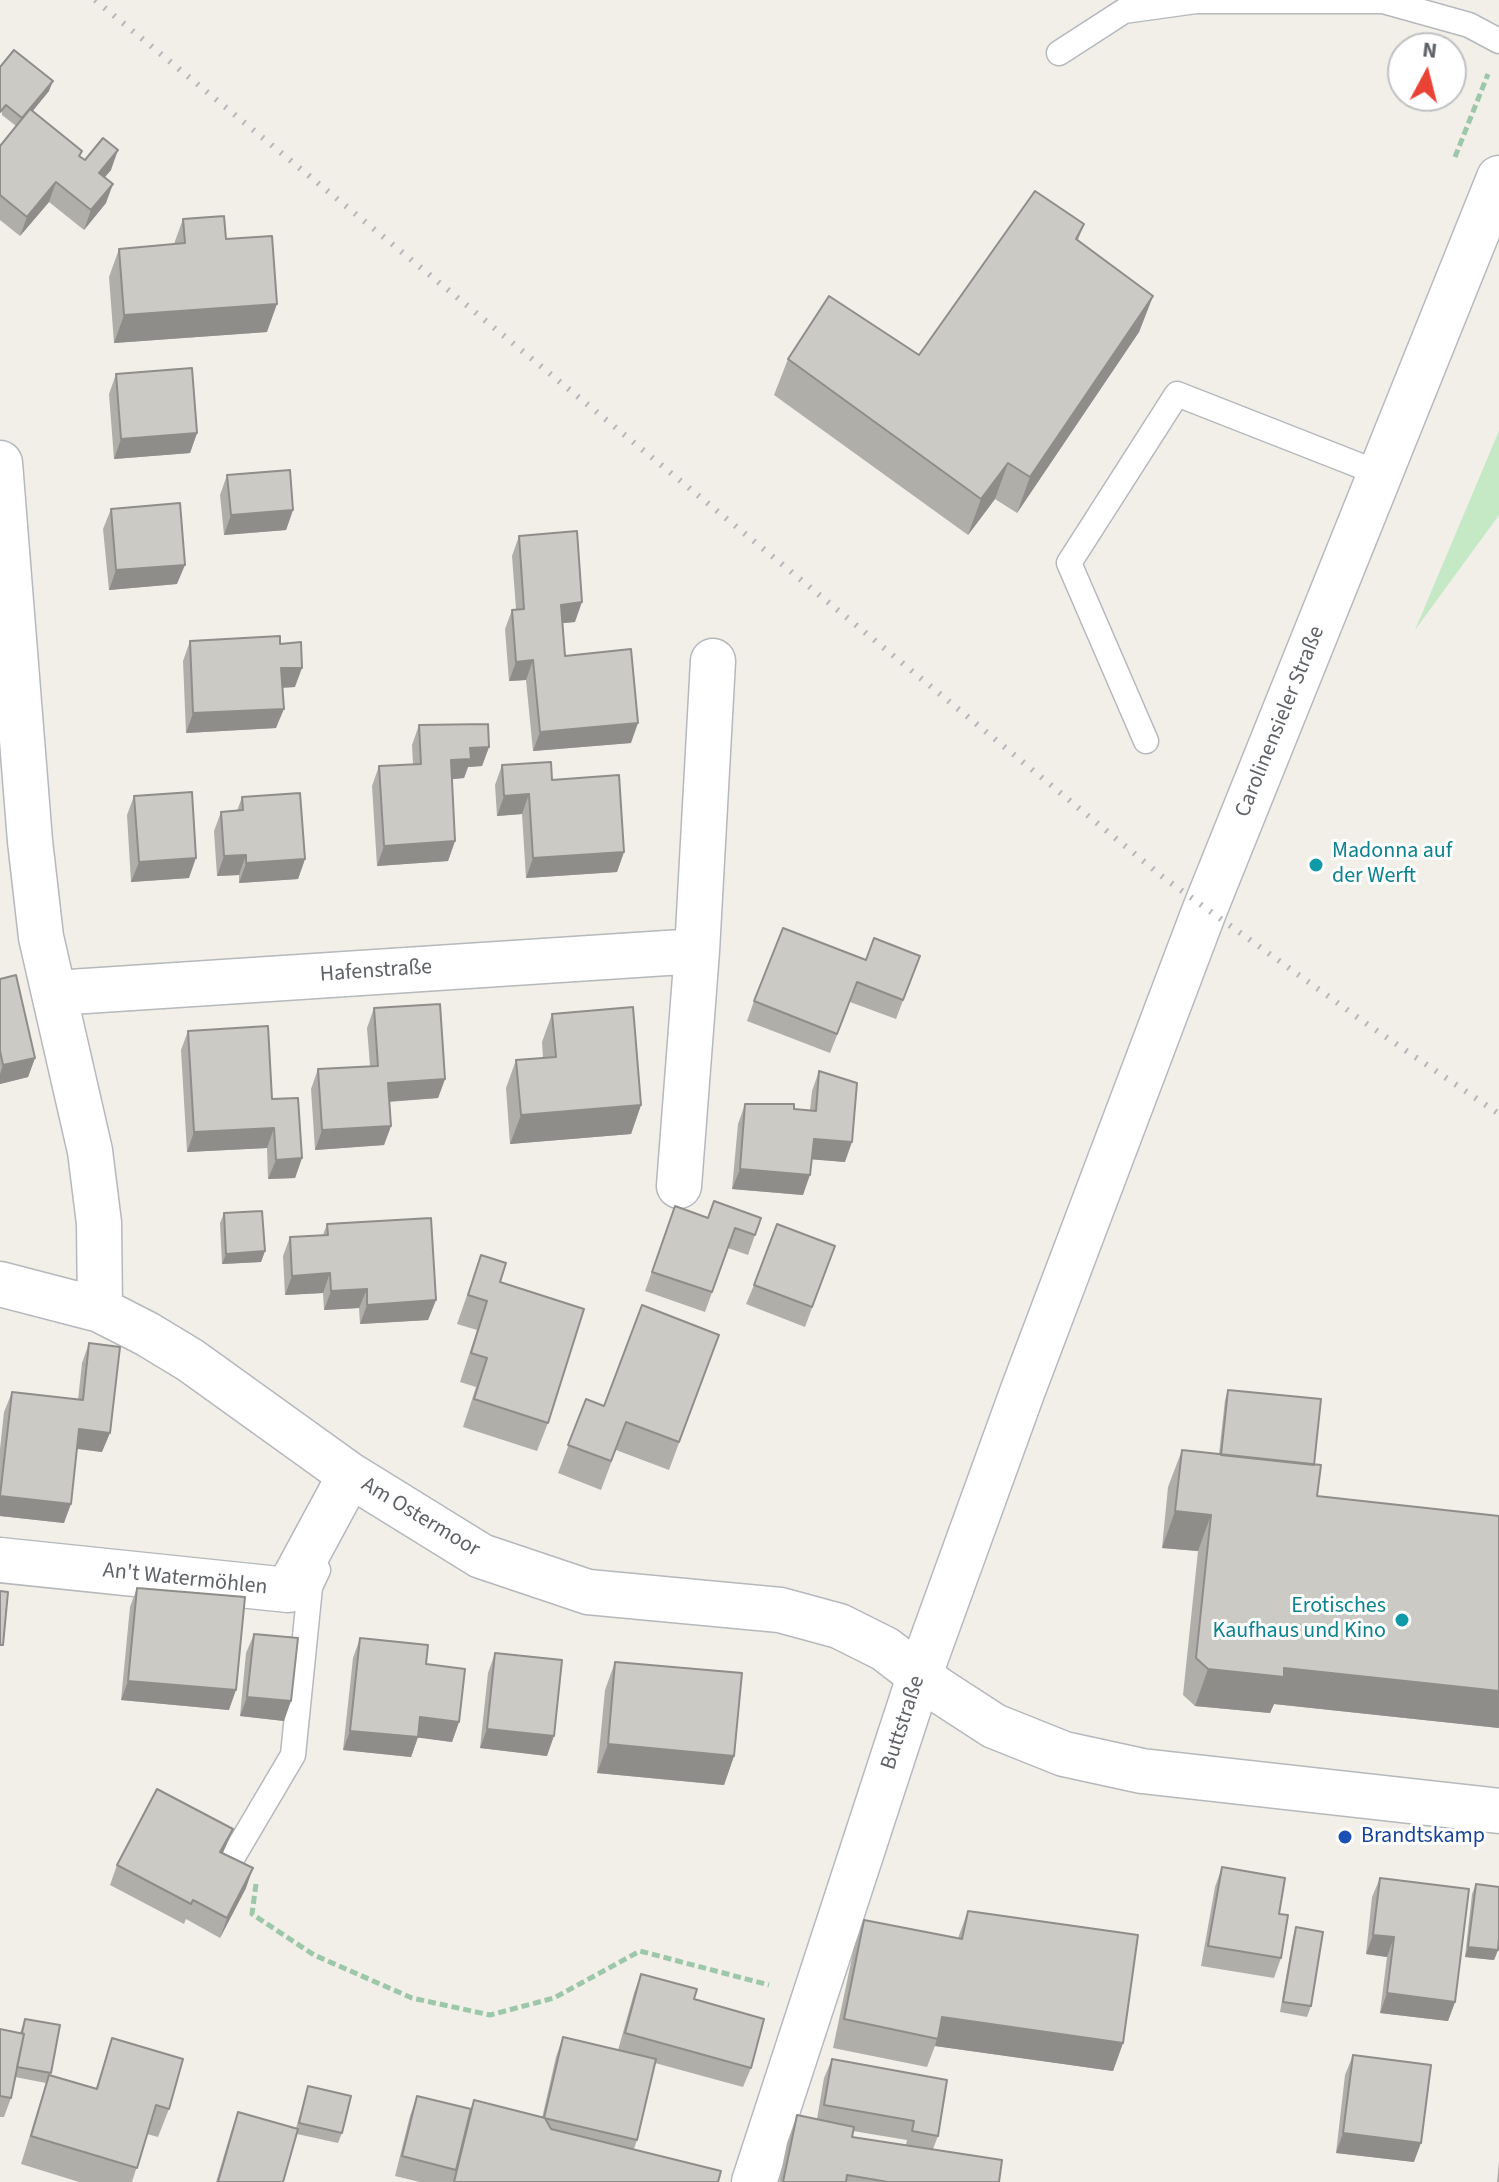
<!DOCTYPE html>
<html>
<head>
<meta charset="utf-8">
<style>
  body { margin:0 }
  #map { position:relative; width:1499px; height:2182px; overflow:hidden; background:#f1efe8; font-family:"Source Sans 3",sans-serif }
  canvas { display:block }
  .north { position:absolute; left:1387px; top:32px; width:80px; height:80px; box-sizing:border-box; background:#fff; border:2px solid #bfc1c3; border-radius:50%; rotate:7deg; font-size:22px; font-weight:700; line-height:32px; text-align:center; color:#5f6368 }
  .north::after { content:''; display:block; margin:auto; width:28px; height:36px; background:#ea4335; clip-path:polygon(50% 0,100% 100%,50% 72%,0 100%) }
</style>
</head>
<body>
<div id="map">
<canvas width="1499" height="2182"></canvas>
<div class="north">N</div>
</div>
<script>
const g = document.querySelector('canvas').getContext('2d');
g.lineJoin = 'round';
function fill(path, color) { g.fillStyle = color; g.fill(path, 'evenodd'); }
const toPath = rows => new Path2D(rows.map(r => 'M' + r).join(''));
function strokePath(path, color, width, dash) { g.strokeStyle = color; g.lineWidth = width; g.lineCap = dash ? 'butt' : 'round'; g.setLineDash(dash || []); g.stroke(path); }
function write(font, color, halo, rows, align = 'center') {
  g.font = font + ' "Source Sans 3",sans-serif'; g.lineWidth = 6; g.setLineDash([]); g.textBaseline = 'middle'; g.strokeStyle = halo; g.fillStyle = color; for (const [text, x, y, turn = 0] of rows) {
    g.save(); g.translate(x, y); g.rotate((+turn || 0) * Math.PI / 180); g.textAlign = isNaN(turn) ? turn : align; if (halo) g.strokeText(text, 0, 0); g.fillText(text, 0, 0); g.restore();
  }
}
fill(toPath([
  [1499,431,1499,515,1415,630]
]), '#c5e8c5');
const lane = toPath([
  [1059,53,1124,11,1196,1,1383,1,1469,25,1499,41],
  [1146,741,1069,563,1177,394,1381,474],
  [234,1855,293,1755,310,1587,318,1570]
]);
const street = toPath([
  [0,463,30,841,41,937,90,1151,99,1223,100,1310],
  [55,993,697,951,713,661],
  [679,1186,697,951],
  [0,1284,100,1310,147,1334,190,1360,350,1475,481,1556,588,1592,780,1610,839,1626,885,1649,937,1689,994,1726,1064,1754,1142,1771,1499,1811],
  [0,1560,288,1590,350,1475]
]);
const secondary = toPath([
  [754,2182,920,1674,1023,1390,1205,909,1499,178]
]);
strokePath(lane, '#b5b8bc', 27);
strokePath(street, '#b5b8bc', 47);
strokePath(secondary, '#b6babf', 47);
strokePath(toPath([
  [1455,157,1488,74],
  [256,1884,252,1914,314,1955,412,1998,490,2015,554,1998,640,1951,769,1985]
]), '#9cc7a9', 5, [8, 4]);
strokePath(lane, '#fff', 24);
strokePath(street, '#fff', 44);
strokePath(secondary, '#fff', 44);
strokePath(toPath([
  [95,0,1164,878,1364,1022,1499,1114]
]), '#b6b7b8', 6, [2, 10]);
fill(toPath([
  [0,67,49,91,32,111,82,151,80,157,85,160,111,170,105,177,106,203,84,230,49,202,20,236,0,220,0,146,16,126,2,115],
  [183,219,226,239,267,332,114,343,109,277,119,249,174,244],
  [1084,224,1078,240,1153,296,1139,332,1017,513,995,499,968,535,774,395,788,359,919,355],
  [116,374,197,433,190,453,114,459,109,394],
  [227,475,293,510,286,530,224,535,220,495],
  [111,509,177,584,109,590,103,529],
  [519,536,575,622,562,623,565,656,631,743,533,751,526,680,509,681,505,629,512,610,516,609,512,556],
  [190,641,280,644,295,687,282,688,276,728,186,733,183,661],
  [419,725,489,747,482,766,468,767,464,778,452,779,455,841,448,861,377,866,372,786,379,766,413,764,412,745],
  [502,765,552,780,624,852,617,872,526,878,522,814,497,816,495,785],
  [134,796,189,878,131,882,127,815],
  [242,797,305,859,298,879,239,883,239,875,217,876,214,831,221,812,237,811],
  [920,956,896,1019,850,1002,830,1053,747,1021,754,1001],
  [0,979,35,1058,28,1077,0,1084],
  [374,1008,445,1079,438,1098,389,1102,391,1126,384,1145,315,1150,311,1089,318,1069,370,1066,367,1028],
  [552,1014,641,1105,631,1134,510,1144,506,1088,516,1060,543,1058,542,1042],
  [188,1031,272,1099,302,1158,295,1178,268,1179,267,1148,187,1152,181,1050],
  [819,1071,845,1162,812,1159,803,1195,732,1189,738,1124,745,1104,810,1110,812,1091],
  [675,1206,708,1218,761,1218,748,1255,728,1248,705,1312,645,1291],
  [224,1213,265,1251,261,1262,222,1264,220,1223],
  [327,1224,436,1300,428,1320,360,1324,359,1308,324,1310,323,1293,285,1295,283,1256,290,1237,323,1235],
  [835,1246,805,1327,746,1304,754,1285],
  [481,1255,500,1282,548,1423,537,1451,463,1427,476,1387,460,1382,477,1330,457,1324],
  [719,1335,669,1470,616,1450,601,1490,558,1473,586,1399,604,1406],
  [89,1343,102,1452,77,1449,64,1523,0,1516,0,1449,4,1412,12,1392,78,1400,82,1363],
  [1228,1390,1314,1465,1317,1496,1499,1516,1499,1728,1274,1704,1270,1713,1195,1706,1183,1695,1198,1551,1162,1548,1168,1487,1182,1450,1219,1454,1225,1400],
  [137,1588,229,1710,121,1700,130,1607],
  [254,1634,284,1721,240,1716,246,1653],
  [360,1638,426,1664,459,1722,452,1742,418,1737,411,1757,343,1750,353,1658],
  [495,1653,547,1756,480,1748,488,1673],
  [615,1662,734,1756,724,1785,597,1773,605,1690],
  [233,1829,223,1853,246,1888,220,1938,186,1919,184,1924,110,1885,117,1865],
  [1222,1867,1279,1914,1281,1958,1274,1978,1201,1966,1215,1887],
  [1380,1878,1455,2002,1448,2021,1380,2013,1387,1957,1366,1954,1372,1897],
  [1476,1884,1498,1950,1494,1960,1465,1957,1472,1894],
  [968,1911,1123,2043,1113,2071,935,2046,927,2067,833,2048,854,1948,864,1920,958,1938],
  [1296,1927,1311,2006,1307,2017,1280,2012,1293,1937],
  [641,1974,694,1999,751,2068,743,2087,655,2063,637,2140,634,2149,718,2182,420,2182,395,2176,410,2116,417,2096,471,2109,474,2100,542,2118,556,2057,563,2037,618,2050,634,1993],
  [25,2019,60,2025,50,2075,96,2088,112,2038,169,2109,158,2137,147,2134,132,2182,79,2182,21,2164,46,2083,15,2077,11,2098,4,2117,0,2117,0,2029,20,2033],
  [1353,2055,1414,2162,1336,2153,1345,2075],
  [832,2059,938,2136,933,2149,999,2182,779,2182,787,2143,797,2115,817,2119,824,2078],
  [853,2131,907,2140,906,2145,852,2137],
  [308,2086,342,2133,338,2143,297,2134,283,2182,216,2182,231,2132,238,2112,296,2128],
  [1499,2161,1499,2182,1497,2182]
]), '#afaea9');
fill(toPath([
  [53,81,49,91,19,128,22,118],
  [118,150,111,170,92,192,99,173],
  [56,182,49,202,20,236,27,217],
  [113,184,106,203,84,230,91,210],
  [1153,296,1139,332,1017,513,1030,477],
  [277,304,267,332,114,343,124,315],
  [197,433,190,453,114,459,121,439],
  [1008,463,995,499,968,535,981,499],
  [293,510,286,530,224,535,231,515],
  [185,565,177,584,109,590,116,570],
  [582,602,575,622,553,624,561,605],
  [533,660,526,680,509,681,516,662],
  [281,668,302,668,295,687,274,688],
  [284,709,276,728,186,733,193,713],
  [638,723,631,743,533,751,540,732],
  [489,747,482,766,468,767,464,778,444,780,451,760,470,748],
  [529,794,522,814,497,816,504,796],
  [455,841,448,861,377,866,384,846],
  [624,852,617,872,526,878,533,858],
  [246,855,239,875,217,876,224,856],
  [196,858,189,878,131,882,139,862],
  [305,859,298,879,239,883,246,863],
  [35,1058,28,1077,0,1084,0,1074,3,1065],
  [445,1079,438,1098,381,1102,388,1083],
  [641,1105,631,1134,510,1144,521,1115],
  [391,1126,384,1145,315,1150,322,1130],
  [274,1128,267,1148,187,1152,194,1132],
  [814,1139,852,1142,845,1162,807,1159],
  [302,1158,295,1178,268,1179,276,1160],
  [740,1169,810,1175,803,1195,732,1189],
  [265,1251,261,1262,222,1264,226,1254],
  [330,1273,323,1293,285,1295,292,1276],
  [367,1289,359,1308,324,1310,331,1291],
  [436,1300,428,1320,360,1324,367,1305],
  [79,1429,110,1433,102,1452,72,1448],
  [0,1496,71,1504,64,1523,0,1516],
  [1175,1511,1211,1515,1198,1551,1162,1548],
  [1284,1668,1499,1691,1499,1728,1274,1704,1270,1713,1195,1706,1208,1669],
  [128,1681,236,1690,229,1710,121,1700],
  [247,1697,291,1701,284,1721,240,1716],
  [420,1717,459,1722,452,1742,413,1737],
  [487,1729,554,1736,547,1756,480,1748],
  [350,1731,418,1737,411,1757,343,1750],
  [608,1744,734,1756,724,1785,597,1773],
  [233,1829,225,1848,213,1871,220,1852],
  [253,1868,246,1888,220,1938,227,1918],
  [1373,1935,1394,1937,1387,1957,1366,1954],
  [1468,1947,1498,1950,1494,1960,1465,1957],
  [1387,1993,1455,2002,1448,2021,1380,2013],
  [942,2017,1123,2043,1113,2071,935,2046],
  [1343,2133,1421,2143,1414,2162,1336,2153]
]), '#8f8d8a');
const building = toPath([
  [14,50,53,81,22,118,6,105,0,112,0,67,14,50],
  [30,109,82,151,79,156,85,160,103,138,118,150,99,173,113,184,91,210,56,182,27,217,0,195,0,146,30,109],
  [1035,191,1084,224,1076,239,1153,296,1030,477,1008,463,981,499,788,359,829,296,919,355,1035,191],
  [224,216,226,239,272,236,277,304,124,315,119,249,185,243,183,219,224,216],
  [192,368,197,433,121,439,116,374,192,368],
  [290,470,293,510,231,515,227,475,290,470],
  [180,503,185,565,116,570,111,509,180,503],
  [577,531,582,602,561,605,565,656,631,649,638,723,540,732,533,660,516,662,512,610,524,609,519,536,577,531],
  [280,636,280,644,301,642,302,668,281,668,284,709,193,713,190,641,280,636],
  [488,724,489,747,470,748,471,759,451,760,455,841,384,846,379,766,421,764,419,725,488,724],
  [551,762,552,780,619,775,624,852,533,858,529,794,504,796,502,765,551,762],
  [192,792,196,858,139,862,134,796,192,792],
  [300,793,305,859,246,863,246,855,224,856,221,812,243,810,242,797,300,793],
  [783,928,866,960,874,938,920,956,903,1000,857,982,837,1034,754,1001,783,928],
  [16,975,35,1058,3,1065,0,1051,0,979,16,975],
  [440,1004,445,1079,388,1083,391,1126,322,1130,318,1069,378,1066,374,1008,440,1004],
  [633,1007,641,1105,521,1115,516,1060,556,1057,552,1014,633,1007],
  [268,1026,272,1099,298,1098,302,1158,276,1160,274,1128,194,1132,188,1031,268,1026],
  [819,1071,857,1083,852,1142,814,1139,810,1175,740,1169,745,1104,794,1104,794,1109,816,1111,819,1071],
  [714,1201,761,1218,755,1235,735,1228,712,1292,652,1272,675,1206,708,1218,714,1201],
  [262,1211,265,1251,226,1254,224,1213,262,1211],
  [431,1218,436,1300,367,1305,367,1289,331,1291,330,1273,292,1276,290,1237,328,1235,327,1224,431,1218],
  [777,1224,835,1246,812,1307,754,1285,777,1224],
  [481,1255,506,1263,500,1282,584,1309,548,1423,474,1399,487,1358,471,1353,487,1301,468,1295,481,1255],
  [642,1305,719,1335,679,1442,626,1422,611,1461,568,1445,586,1399,604,1406,642,1305],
  [89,1343,120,1347,110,1433,79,1429,71,1504,0,1496,12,1392,83,1400,89,1343],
  [1228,1390,1321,1399,1314,1465,1221,1455,1228,1390],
  [1182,1450,1321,1465,1317,1496,1499,1516,1499,1691,1284,1668,1284,1677,1208,1669,1196,1658,1211,1515,1175,1511,1182,1450],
  [137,1588,245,1597,236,1690,128,1681,137,1588],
  [0,1591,8,1592,3,1645,0,1645,0,1591],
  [254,1634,298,1638,291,1701,247,1697,254,1634],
  [360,1638,428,1645,426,1664,465,1669,459,1722,420,1717,418,1737,350,1731,360,1638],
  [495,1653,562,1660,554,1736,487,1729,495,1653],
  [615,1662,742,1673,734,1756,608,1744,615,1662],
  [157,1789,233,1829,220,1852,253,1868,227,1918,193,1900,191,1904,117,1865,157,1789],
  [1222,1867,1285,1878,1279,1914,1288,1915,1281,1958,1208,1946,1222,1867],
  [1380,1878,1469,1889,1455,2002,1387,1993,1394,1937,1373,1935,1380,1878],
  [1476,1884,1499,1887,1499,1938,1498,1950,1468,1947,1476,1884],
  [968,1911,1138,1935,1123,2043,942,2017,938,2039,844,2019,864,1920,962,1939,968,1911],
  [1296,1927,1323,1932,1311,2006,1283,2002,1296,1927],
  [641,1974,697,1989,694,1999,764,2019,751,2068,625,2033,641,1974],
  [25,2019,60,2025,51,2073,17,2067,24,2034,22,2033,25,2019],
  [0,2029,24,2034,11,2098,0,2096,0,2029],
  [563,2037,656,2059,637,2140,544,2118,563,2037],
  [112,2038,183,2059,169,2109,156,2105,137,2168,31,2136,49,2075,97,2089,112,2038],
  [1353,2055,1431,2065,1421,2143,1343,2133,1353,2055],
  [832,2059,947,2080,938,2136,912,2131,914,2121,824,2105,832,2059],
  [308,2086,351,2096,342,2133,299,2123,308,2086],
  [417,2096,471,2109,456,2170,402,2156,417,2096],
  [474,2100,545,2118,551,2129,721,2171,718,2182,454,2182,474,2100],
  [238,2112,298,2129,283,2182,218,2182,238,2112],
  [797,2115,854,2127,852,2137,1002,2160,999,2182,888,2182,847,2175,846,2182,783,2182,797,2115]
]);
fill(building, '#cccac5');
strokePath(building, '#8f8d8a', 2);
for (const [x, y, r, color] of [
  [1316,865,8,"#0f9aa8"],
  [1402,1620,8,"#0f9aa8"],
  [1345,1837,8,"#1a4fb4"]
]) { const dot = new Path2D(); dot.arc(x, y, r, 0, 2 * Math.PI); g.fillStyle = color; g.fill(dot); strokePath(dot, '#fff', 3); }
write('22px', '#5f6368', '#fff', [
  ["Carolinensieler Straße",1281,722,-68],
  ["Hafenstraße",376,972,-4],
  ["Am Ostermoor",420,1518,31],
  ["An't Watermöhlen",185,1580,6],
  ["Buttstraße",904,1723,-72]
]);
write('22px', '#0d838f', '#fff', [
  ["Madonna auf",1332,852],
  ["der Werft",1332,877],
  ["Erotisches",1386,1607,"right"],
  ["Kaufhaus und Kino",1386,1632,"right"]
], 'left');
write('22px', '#164399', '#fff', [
  ["Brandtskamp",1361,1837]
], 'left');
</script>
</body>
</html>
